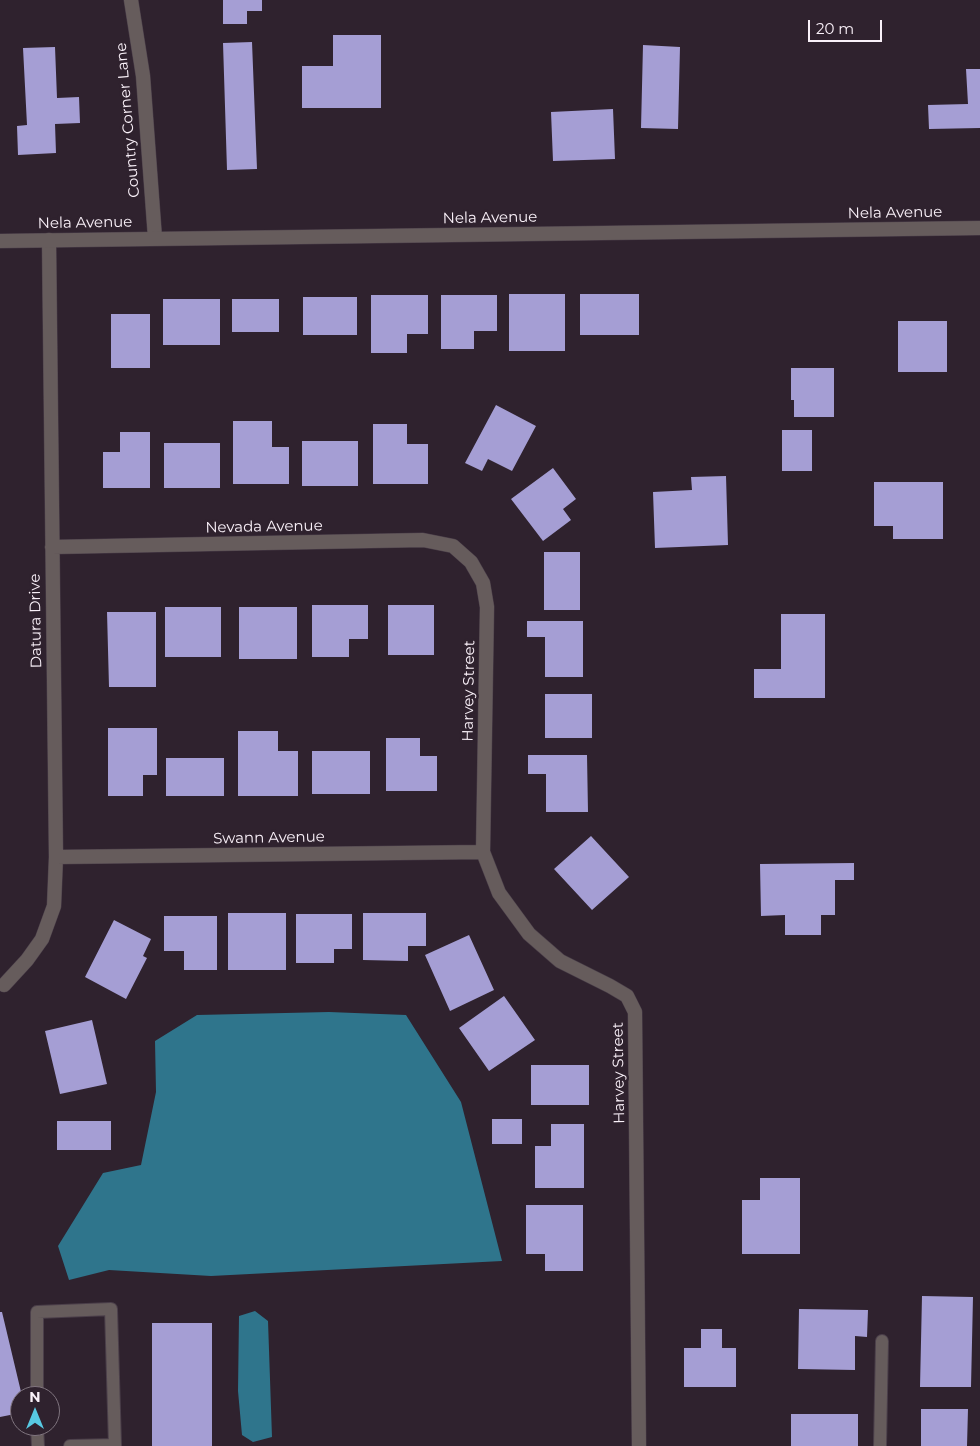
<!DOCTYPE html>
<html>
<head>
<meta charset="utf-8">
<style>
  body { margin:0 }
  #map { position:relative; width:980px; height:1446px; overflow:hidden; background:#2f222e; font-family:Montserrat,sans-serif }
  canvas { display:block }
  .north { position:absolute; left:10px; top:1386px; width:50px; height:50px; box-sizing:border-box; background:#2f222e; border:1px solid #80757f; border-radius:50%; rotate:0deg; font-size:14px; font-weight:700; line-height:20px; text-align:center; color:#faf1f9 }
  .north::after { content:''; display:block; margin:auto; width:18px; height:22px; background:#57c9e2; clip-path:polygon(50% 0,100% 100%,50% 72%,0 100%) }
  .scale { position:absolute; left:808px; top:20px; width:74px; height:22px; box-sizing:border-box; border:2px solid #faf1f9; border-top:0; padding-left:6px; font-size:15px; line-height:18px; white-space:nowrap; color:#faf1f9; -webkit-text-stroke:4px #2f222e; paint-order:stroke }
</style>
</head>
<body>
<div id="map">
<canvas width="980" height="1446"></canvas>
<div class="north">N</div>
<div class="scale">20 m</div>
</div>
<script>
const g = document.querySelector('canvas').getContext('2d');
g.lineJoin = 'round';
function fill(path, color) { g.fillStyle = color; g.fill(path, 'evenodd'); }
const toPath = rows => new Path2D(rows.map(r => 'M' + r).join(''));
function strokePath(path, color, width, dash) { g.strokeStyle = color; g.lineWidth = width; g.lineCap = dash ? 'butt' : 'round'; g.setLineDash(dash || []); g.stroke(path); }
function write(font, color, halo, rows, align = 'center') {
  g.font = font + ' Montserrat,sans-serif'; g.lineWidth = 5; g.setLineDash([]); g.textBaseline = 'middle'; g.strokeStyle = halo; g.fillStyle = color; for (const [text, x, y, turn = 0] of rows) {
    g.save(); g.translate(x, y); g.rotate((+turn || 0) * Math.PI / 180); g.textAlign = isNaN(turn) ? turn : align; if (halo) g.strokeText(text, 0, 0); g.fillText(text, 0, 0); g.restore();
  }
}
fill(toPath([
  [329,1012,406,1015,461,1102,502,1261,211,1276,109,1270,69,1280,58,1246,103,1173,141,1165,156,1092,155,1041,197,1015],
  [255,1311,268,1321,272,1437,253,1442,242,1435,238,1391,239,1316]
]), '#2f758c');
fill(toPath([
  [223,0,262,0,262,11,247,11,247,24,223,24],
  [333,35,381,35,381,108,302,108,302,66,333,66],
  [252,42,257,169,227,170,223,43],
  [643,45,680,47,678,129,641,128],
  [55,47,57,98,79,97,80,123,55,124,56,153,18,155,17,126,27,125,23,48],
  [966,69,980,69,980,128,929,129,928,105,968,104],
  [613,109,615,159,553,161,551,112],
  [509,294,565,294,565,351,509,351],
  [580,294,639,294,639,335,580,335],
  [371,295,428,295,428,334,407,334,407,353,371,353],
  [441,295,497,295,497,331,474,331,474,349,441,349],
  [303,297,357,297,357,335,303,335],
  [163,299,220,299,220,345,163,345],
  [232,299,279,299,279,332,232,332],
  [111,314,150,314,150,368,111,368],
  [898,321,947,321,947,372,898,372],
  [791,368,834,368,834,417,794,417,794,400,791,400],
  [496,405,536,426,512,471,488,459,482,471,465,463],
  [233,421,272,421,272,447,289,447,289,484,233,484],
  [373,424,407,424,407,444,428,444,428,484,373,484],
  [782,430,812,430,812,471,782,471],
  [120,432,150,432,150,488,103,488,103,452,120,452],
  [302,441,358,441,358,486,302,486],
  [164,443,220,443,220,488,164,488],
  [553,468,576,499,563,509,571,520,543,541,511,499],
  [726,476,728,545,655,548,653,492,692,490,691,477],
  [874,482,943,482,943,539,893,539,893,526,874,526],
  [544,552,580,552,580,610,544,610],
  [312,605,368,605,368,639,349,639,349,657,312,657],
  [388,605,434,605,434,655,388,655],
  [165,607,221,607,221,657,165,657],
  [239,607,297,607,297,659,239,659],
  [107,612,156,612,156,687,109,687],
  [781,614,825,614,825,698,754,698,754,669,781,669],
  [527,621,583,621,583,677,545,677,545,637,527,637],
  [545,694,592,694,592,738,545,738],
  [108,728,157,728,157,775,143,775,143,796,108,796],
  [238,731,278,731,278,751,298,751,298,796,238,796],
  [386,738,420,738,420,756,437,756,437,791,386,791],
  [312,751,370,751,370,794,312,794],
  [528,755,587,755,588,812,546,812,546,774,528,774],
  [166,758,224,758,224,796,166,796],
  [591,836,629,877,592,910,554,869],
  [854,863,854,880,835,880,835,915,821,915,821,935,785,935,785,915,761,916,760,864],
  [228,913,286,913,286,970,228,970],
  [363,913,426,913,426,946,408,946,408,961,363,960],
  [296,914,352,914,352,949,334,949,334,963,296,963],
  [164,916,217,916,217,970,184,970,184,951,164,951],
  [114,920,151,939,143,956,147,958,126,999,85,977],
  [469,935,494,990,450,1011,425,955],
  [504,996,535,1040,489,1071,459,1028],
  [92,1020,107,1084,60,1094,45,1031],
  [531,1065,589,1065,589,1105,531,1105],
  [492,1119,522,1119,522,1144,492,1144],
  [57,1121,111,1121,111,1150,57,1150],
  [551,1124,584,1124,584,1188,535,1188,535,1146,551,1146],
  [760,1178,800,1178,800,1254,742,1254,742,1200,760,1200],
  [526,1205,583,1205,583,1271,545,1271,545,1254,526,1254],
  [922,1296,973,1297,971,1387,920,1387],
  [799,1309,868,1310,867,1337,855,1336,855,1370,798,1369],
  [0,1312,2,1312,22,1396,20,1396,20,1413,0,1417],
  [152,1323,212,1323,212,1446,152,1446],
  [701,1329,722,1329,722,1348,736,1348,736,1387,684,1387,684,1348,701,1348],
  [921,1409,968,1409,967,1446,921,1446],
  [791,1414,858,1414,858,1446,791,1446]
]), '#a59ed4');
const service = toPath([
  [37,1396,37,1312,111,1309,115,1445,70,1446],
  [37,1426,38,1446],
  [880,1446,882,1341]
]);
const minor = toPath([
  [131,0,143,76,155,238],
  [52,547,423,540,453,546,471,562,483,583,487,607,483,852,499,893,529,934,560,961,610,986,627,996,635,1012,639,1446],
  [56,857,483,852],
  [4,985,27,960,42,939,54,906,56,857,49,240]
]);
const tertiary = toPath([
  [0,241,980,228]
]);
strokePath(service, '#4b3f4a', 14);
strokePath(minor, '#4b3f4a', 15);
strokePath(tertiary, '#4b3f4a', 15);
strokePath(service, '#665c5c', 12);
strokePath(minor, '#665c5c', 14);
strokePath(tertiary, '#665c5c', 14);
write('15px', '#faf1f9', '#2f222e', [
  ["Country Corner Lane",128,120,-95],
  ["Nela Avenue",895,213,-1],
  ["Nela Avenue",490,218,-1],
  ["Nela Avenue",85,223,-1],
  ["Nevada Avenue",264,527,-1],
  ["Datura Drive",36,621,-91],
  ["Harvey Street",469,691,-89],
  ["Swann Avenue",269,838,-1],
  ["Harvey Street",619,1073,-91]
]);
</script>
</body>
</html>
